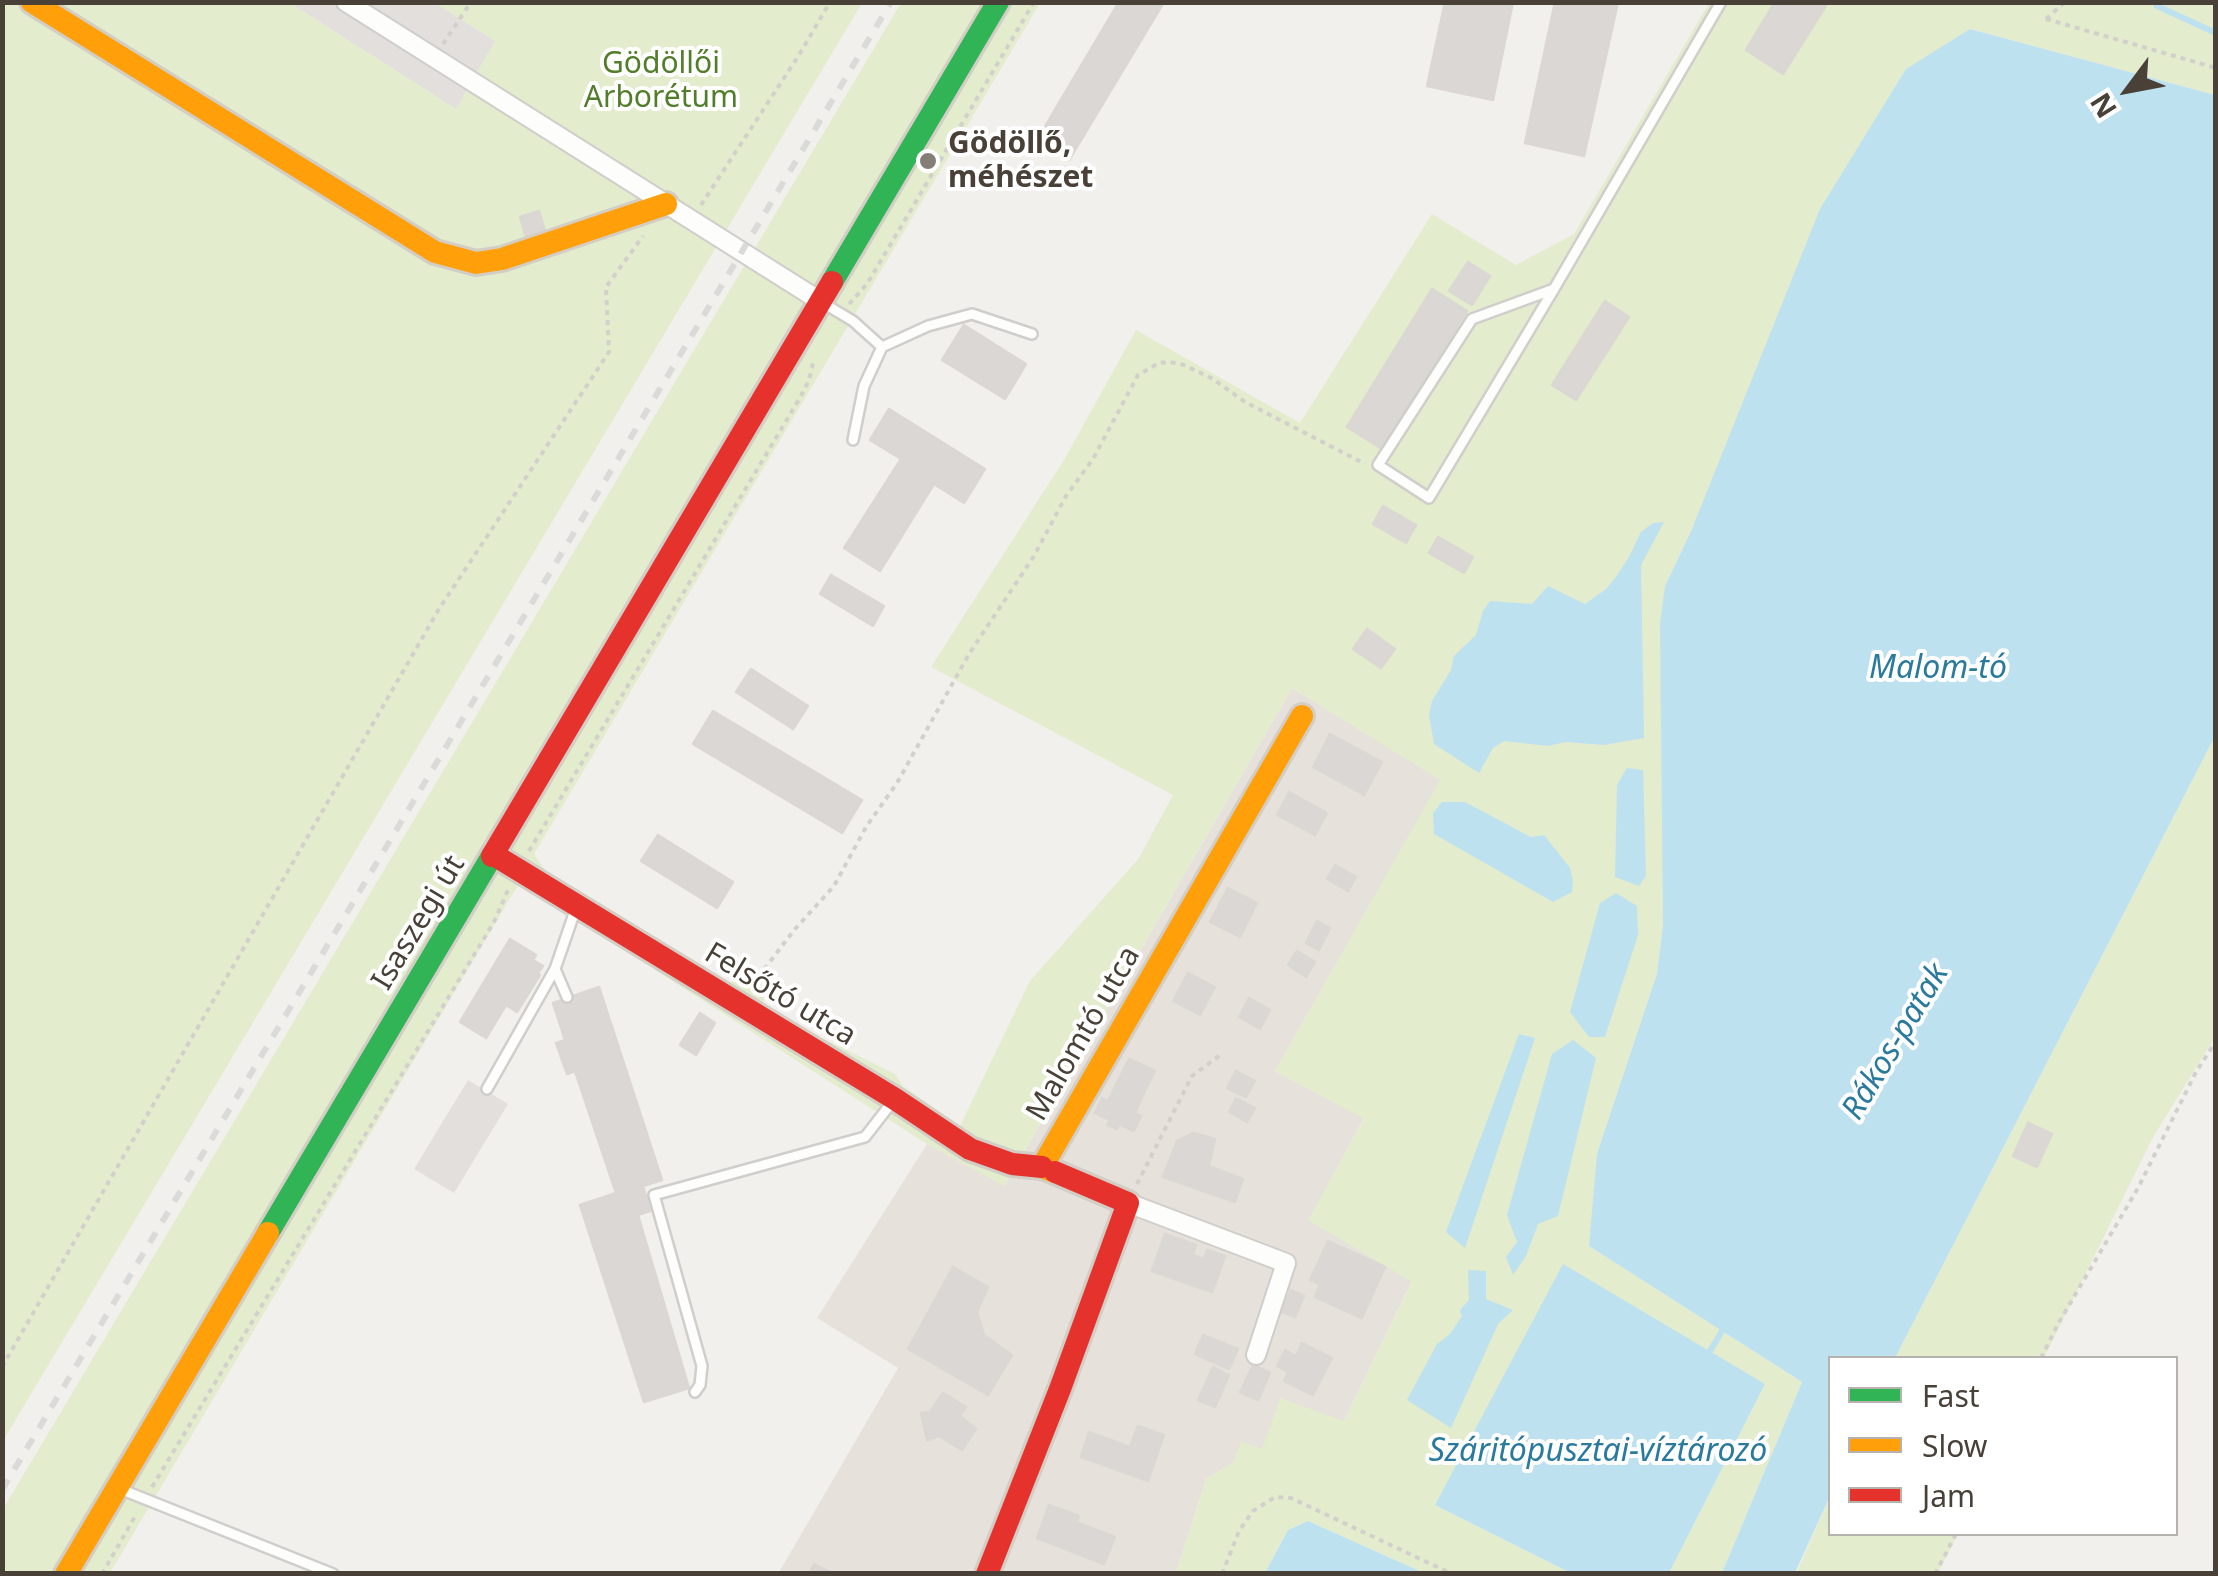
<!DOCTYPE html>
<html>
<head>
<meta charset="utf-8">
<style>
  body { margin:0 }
  #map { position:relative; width:2218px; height:1576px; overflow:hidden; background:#f2f0ed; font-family:"Noto Sans",sans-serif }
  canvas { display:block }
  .frame { position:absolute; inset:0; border:5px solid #494138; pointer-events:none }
  .legend { position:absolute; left:1828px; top:1356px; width:350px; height:180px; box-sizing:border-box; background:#fff; border:2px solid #b6b3af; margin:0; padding:12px 18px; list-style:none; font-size:30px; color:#494138 }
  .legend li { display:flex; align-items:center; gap:20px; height:50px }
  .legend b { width:50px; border:2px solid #b6b3af }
  .north { position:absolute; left:2078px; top:40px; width:100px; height:100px; -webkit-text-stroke:8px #fff; paint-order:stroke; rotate:238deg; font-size:28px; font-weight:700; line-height:40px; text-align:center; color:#494138 }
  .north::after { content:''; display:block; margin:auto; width:35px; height:45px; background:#494138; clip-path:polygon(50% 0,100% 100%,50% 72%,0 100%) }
</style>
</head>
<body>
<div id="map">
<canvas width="2218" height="1576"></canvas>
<div class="frame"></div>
<ul class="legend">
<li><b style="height:12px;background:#30b455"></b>Fast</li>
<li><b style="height:12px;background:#ff9f0a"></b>Slow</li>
<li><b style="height:12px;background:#e5322d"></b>Jam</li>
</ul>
<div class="north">N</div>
</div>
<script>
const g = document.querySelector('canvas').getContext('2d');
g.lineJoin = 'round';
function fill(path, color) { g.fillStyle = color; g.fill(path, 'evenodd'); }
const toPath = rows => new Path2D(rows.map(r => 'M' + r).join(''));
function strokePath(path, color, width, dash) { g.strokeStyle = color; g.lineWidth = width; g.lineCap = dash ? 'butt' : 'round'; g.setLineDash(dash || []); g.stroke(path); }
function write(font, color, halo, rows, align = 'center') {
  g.font = font + ' "Noto Sans",sans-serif'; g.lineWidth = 8; g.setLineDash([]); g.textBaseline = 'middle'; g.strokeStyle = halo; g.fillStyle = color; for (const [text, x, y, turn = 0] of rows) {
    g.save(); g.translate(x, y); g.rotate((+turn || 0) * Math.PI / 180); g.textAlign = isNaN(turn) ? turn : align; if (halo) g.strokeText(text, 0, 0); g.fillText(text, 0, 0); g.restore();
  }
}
fill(toPath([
  [1292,688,1441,780,1275,1071,1364,1118,1309,1220,1412,1281,1344,1421,1262,1450,1233,1463,1206,1479,1176,1573,778,1574,898,1368,817,1318,927,1144,1005,1185]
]), '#e6e1da');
fill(toPath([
  [3,3,290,3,456,109,495,41,435,3,862,3,3,1441],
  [901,3,1040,3,534,854,544,869,721,981,728,985,745,971,765,982,763,1009,895,1074,903,1086,960,1126,1030,981,1139,858,1173,795,931,667,1064,460,1136,330,1300,423,1432,214,1516,265,1574,234,1709,3,2215,3,2215,95,1970,29,1692,529,1665,586,1663,925,1657,974,1589,1246,1802,1382,1722,1573,1669,1573,1765,1384,1435,1505,1571,1573,1424,1573,1308,1521,1288,1530,1265,1573,1176,1573,1206,1479,1233,1463,1241,1441,1262,1449,1280,1398,1344,1421,1412,1282,1308,1220,1364,1119,1275,1071,1440,780,1292,688,1004,1186,927,1144,519,883,110,1573,3,1574,3,1509],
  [2215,736,2215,1037,2152,1139,2044,1358,1895,1358],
  [1830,1496,1830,1534,1958,1534,1938,1573,1796,1574]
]), '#e3eccd');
fill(toPath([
  [290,3,435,3,495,41,456,109],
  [468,1080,508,1104,454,1193,414,1169]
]), '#e2dfdc');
fill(toPath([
  [1970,29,2215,95,2215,736,1895,1358,1830,1358,1830,1496,1795,1573,1722,1573,1802,1382,1589,1246,1597,1154,1657,974,1663,925,1660,624,1665,586,1692,529,1820,209,1906,69],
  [1664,522,1641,565,1644,738,1604,745,1566,742,1548,746,1504,741,1493,748,1479,773,1434,744,1429,715,1432,701,1451,670,1454,656,1476,635,1483,611,1490,601,1532,604,1548,586,1585,604,1606,589,1616,577,1629,557,1641,532,1653,523],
  [1627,768,1643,770,1646,876,1639,886,1615,877,1617,785],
  [1442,802,1465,802,1531,837,1544,835,1570,868,1573,881,1572,892,1553,902,1434,834,1433,813],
  [1616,893,1637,906,1638,935,1605,1037,1589,1037,1570,1012,1600,903],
  [1519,1034,1535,1038,1465,1248,1446,1232],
  [1573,1040,1596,1058,1558,1216,1538,1224,1526,1256,1513,1275,1506,1257,1517,1242,1507,1215,1552,1054],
  [1563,1264,1765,1384,1669,1573,1571,1573,1435,1505],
  [1468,1270,1486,1271,1486,1299,1513,1310,1498,1324,1451,1428,1407,1400,1437,1344,1450,1334,1462,1316,1460,1310,1469,1300],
  [1308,1521,1424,1573,1265,1573,1288,1530]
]), '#bee1f0');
strokePath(toPath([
  [2157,6,2216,33],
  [1706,1358,1725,1326]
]), '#bee1f0', 6);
const building = toPath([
  [1119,2,1164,2,1069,160,1037,140,1119,2],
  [1445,2,1513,2,1493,100,1427,86,1445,2],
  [1555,2,1618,2,1584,156,1525,143,1555,2],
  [1775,2,1827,4,1783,74,1746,50,1775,2],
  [539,211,545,231,526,237,520,217,539,211],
  [1468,262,1490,276,1472,305,1449,291,1468,262],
  [1432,289,1467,311,1382,449,1347,427,1432,289],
  [1605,301,1629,317,1576,400,1552,385,1605,301],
  [964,325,1026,364,1005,399,942,360,964,325],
  [889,409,985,469,964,503,934,484,880,571,844,548,901,459,870,440,889,409],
  [1383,506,1416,525,1406,543,1373,524,1383,506],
  [1438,537,1473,557,1464,573,1429,553,1438,537],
  [831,575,884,606,873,626,820,594,831,575],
  [1367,629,1395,649,1381,668,1353,649,1367,629],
  [751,669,808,706,793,729,736,692,751,669],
  [713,711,862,800,842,833,693,744,713,711],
  [1330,734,1382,762,1364,795,1313,767,1330,734],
  [1289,792,1327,813,1315,835,1277,815,1289,792],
  [658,835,733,882,717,908,641,861,658,835],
  [1335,865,1356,877,1348,891,1327,879,1335,865],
  [1228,888,1257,903,1240,937,1210,922,1228,888],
  [1317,921,1330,928,1319,950,1306,943,1317,921],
  [510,939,536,955,533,960,543,966,538,973,540,975,517,1012,506,1005,486,1038,460,1022,510,939],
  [1297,951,1315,962,1306,977,1288,965,1297,951],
  [1188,973,1215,987,1200,1015,1173,1001,1188,973],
  [599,987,662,1180,643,1186,650,1211,638,1215,689,1388,644,1402,580,1205,616,1193,575,1071,567,1074,556,1043,565,1040,553,1003,599,987],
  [1249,998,1270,1010,1260,1029,1239,1017,1249,998],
  [700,1013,715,1023,696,1055,680,1045,700,1013],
  [1129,1059,1155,1071,1143,1095,1117,1083,1129,1059],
  [1236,1071,1255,1081,1246,1097,1227,1088,1236,1071],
  [1117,1083,1143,1095,1135,1113,1141,1116,1134,1131,1119,1124,1117,1129,1107,1125,1110,1120,1095,1113,1102,1098,1108,1101,1117,1083],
  [1236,1098,1255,1108,1247,1122,1229,1112,1236,1098],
  [2028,1123,2052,1134,2037,1167,2013,1156,2028,1123],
  [1193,1133,1215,1139,1209,1166,1243,1179,1235,1202,1163,1177,1177,1141,1193,1133],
  [1165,1234,1196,1245,1183,1282,1152,1271,1165,1234],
  [1328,1241,1385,1267,1362,1318,1315,1297,1320,1284,1310,1280,1328,1241],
  [1207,1250,1225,1256,1212,1292,1183,1282,1193,1255,1204,1259,1207,1250],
  [953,1267,988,1287,977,1312,984,1335,1012,1355,988,1395,908,1349,953,1267],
  [1291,1290,1304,1296,1295,1317,1282,1312,1291,1290],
  [1203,1335,1238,1349,1229,1369,1195,1354,1203,1335],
  [1302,1343,1332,1358,1313,1395,1284,1381,1288,1372,1277,1366,1285,1350,1296,1356,1302,1343],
  [1253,1365,1270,1373,1258,1400,1240,1392,1253,1365],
  [1213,1367,1229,1375,1215,1407,1198,1400,1213,1367],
  [943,1393,966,1407,960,1416,976,1429,962,1450,939,1436,927,1440,921,1413,930,1412,943,1393],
  [1138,1426,1164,1435,1148,1481,1081,1457,1089,1432,1130,1447,1138,1426],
  [1049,1505,1079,1516,1076,1522,1115,1537,1104,1564,1037,1538,1049,1505],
  [814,1564,832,1573,832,1574,809,1574,814,1564]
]);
fill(building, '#dad7d4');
strokePath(building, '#dbd7d3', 2.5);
const lane = toPath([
  [1554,289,1472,319,1378,465,1429,498,1554,289,1721,2],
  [823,303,853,321,882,347,864,386,853,440],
  [882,347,928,326,972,314,1032,334],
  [555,969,567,997],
  [487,1089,555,969,576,908],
  [695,1392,700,1385,702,1366,654,1195,865,1137,893,1101],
  [120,1489,333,1574]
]);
const street = toPath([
  [346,2,820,301],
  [1128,1203,1286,1263,1256,1355]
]);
const fast = toPath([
  [832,282,998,2],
  [268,1233,492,856]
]);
const slow = toPath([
  [32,2,435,252,476,263,502,259,666,204],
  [1055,1172,1042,1167,1302,716],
  [66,1574,268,1233]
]);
const jam = toPath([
  [494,855,895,1099,970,1149,1012,1164,1042,1167],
  [492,856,832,282],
  [987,1574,1060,1389,1128,1203,1055,1172]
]);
strokePath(lane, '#d0cecb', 14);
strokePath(street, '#d0cecb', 22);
strokePath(fast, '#d3cec5', 28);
strokePath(slow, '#d3cec5', 28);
strokePath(jam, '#d3cec5', 28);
strokePath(toPath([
  [2046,19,2216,68],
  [2046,19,2065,2],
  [443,44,471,2],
  [701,205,799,55,830,2],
  [849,304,867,284,1034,2],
  [529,851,801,396,809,380,814,359],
  [752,985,795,929,834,886,866,827,897,783,969,654,1034,556,1066,496,1093,459,1138,375,1159,363,1170,362,1184,365,1213,379,1245,402,1365,464],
  [1137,1184,1192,1076,1223,1053],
  [2041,1358,2058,1324,2138,1188,2196,1072,2216,1041],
  [2,1367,439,609,609,352,606,287,643,236],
  [152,1487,494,922,508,890],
  [102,1574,137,1513],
  [1222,1574,1239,1531,1253,1511,1275,1497,1291,1498,1452,1574],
  [1935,1574,1956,1534]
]), '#d2d0cb', 4, [5, 5]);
strokePath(lane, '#fdfdfc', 9);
strokePath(street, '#fdfdfc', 18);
strokePath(fast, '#30b455', 22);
strokePath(slow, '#ff9f0a', 22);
strokePath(jam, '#e5322d', 22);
strokePath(toPath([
  [2,1490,891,2]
]), '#dadad9', 6, [12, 12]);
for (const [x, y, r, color] of [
  [928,161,10,"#847e77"]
]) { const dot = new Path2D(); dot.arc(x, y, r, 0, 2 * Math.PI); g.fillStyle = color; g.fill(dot); strokePath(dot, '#fff', 4); }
write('30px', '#527d2a', '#fff', [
  ["Gödöllői",661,64],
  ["Arborétum",661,98]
]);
write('bold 30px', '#494138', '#fff', [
  ["Gödöllő,",948,144],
  ["méhészet",948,178]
], 'left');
write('30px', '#494138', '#fff', [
  ["Isaszegi út",419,923,-59],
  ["Felsőtó utca",780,995,31],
  ["Malomtó utca",1084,1034,-60]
]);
write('italic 32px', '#2a7a9e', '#fff', [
  ["Malom-tó",1938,669],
  ["Rákos-patak",1896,1042,-59],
  ["Száritópusztai-víztározó",1598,1452]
]);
</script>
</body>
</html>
